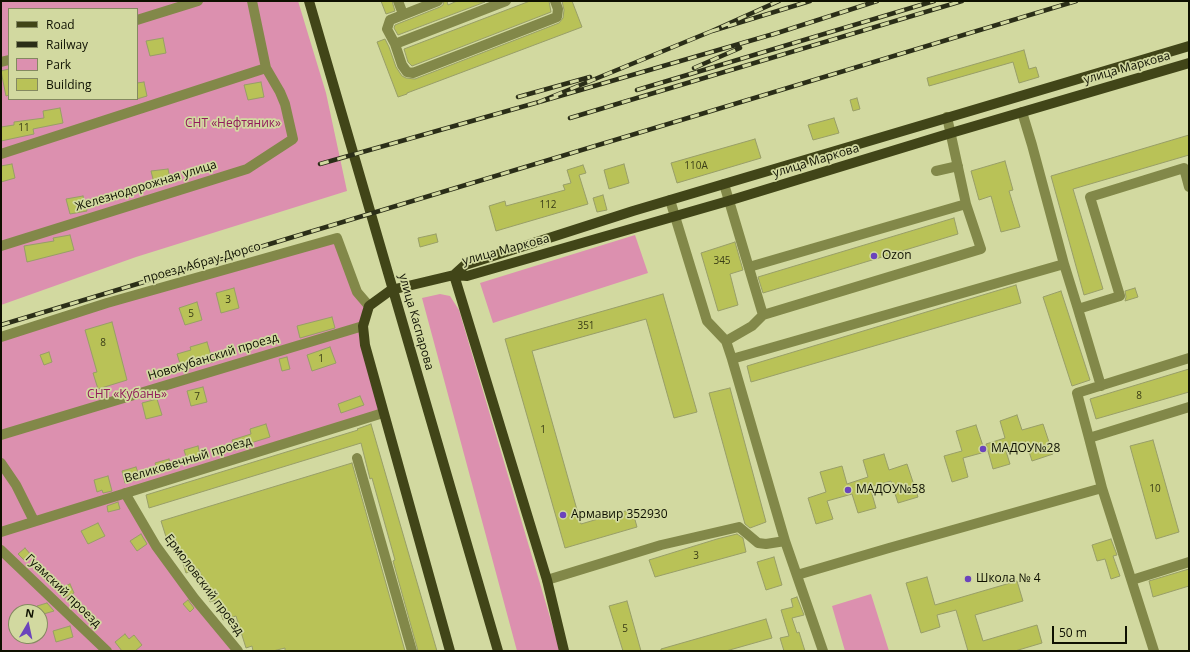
<!DOCTYPE html>
<html>
<head>
<meta charset="utf-8">
<style>
  body { margin:0 }
  #map { position:relative; width:1190px; height:652px; overflow:hidden; background:#d2d9a0; font-family:"Open Sans",sans-serif }
  canvas { display:block }
  .frame { position:absolute; inset:0; border:2px solid #0e1000; pointer-events:none }
  .legend { position:absolute; left:8px; top:8px; width:130px; height:92px; box-sizing:border-box; background:#d2d9a0; border:1px solid #848960; margin:0; padding:5px 7px; list-style:none; font-size:12px; color:#0e1000 }
  .legend li { display:flex; align-items:center; gap:8px; height:20px }
  .legend b { width:20px; border:1px solid #848960 }
  .north { position:absolute; left:8px; top:604px; width:40px; height:40px; box-sizing:border-box; background:#d2d9a0; border:1px solid #848960; border-radius:50%; rotate:9deg; font-size:11px; font-weight:700; line-height:16px; text-align:center; color:#0e1000 }
  .north::after { content:''; display:block; margin:auto; width:14px; height:18px; background:#6b44bc; clip-path:polygon(50% 0,100% 100%,50% 72%,0 100%) }
  .scale { position:absolute; left:1052px; top:626px; width:75px; height:18px; box-sizing:border-box; border:2px solid #0e1000; border-top:0; padding-left:5px; font-size:12px; line-height:14px; white-space:nowrap; color:#0e1000; -webkit-text-stroke:3px #d2d9a0; paint-order:stroke }
</style>
</head>
<body>
<div id="map">
<canvas width="1190" height="652"></canvas>
<div class="frame"></div>
<ul class="legend">
<li><b style="height:5px;background:#414518"></b>Road</li>
<li><b style="height:5px;background:#2b2e18"></b>Railway</li>
<li><b style="height:11px;background:#dc90af"></b>Park</li>
<li><b style="height:11px;background:#b9c257"></b>Building</li>
</ul>
<div class="north">N</div>
<div class="scale">50 m</div>
</div>
<script>
const g = document.querySelector('canvas').getContext('2d');
g.lineJoin = 'round';
function fill(path, color) { g.fillStyle = color; g.fill(path, 'evenodd'); }
const toPath = rows => new Path2D(rows.map(r => 'M' + r).join(''));
function strokePath(path, color, width, dash) { g.strokeStyle = color; g.lineWidth = width; g.lineCap = dash ? 'butt' : 'round'; g.setLineDash(dash || []); g.stroke(path); }
function write(font, color, halo, rows, align = 'center') {
  g.font = font + ' "Open Sans",sans-serif'; g.lineWidth = 3.5; g.setLineDash([]); g.textBaseline = 'middle'; g.strokeStyle = halo; g.fillStyle = color; for (const [text, x, y, turn = 0] of rows) {
    g.save(); g.translate(x, y); g.rotate((+turn || 0) * Math.PI / 180); g.textAlign = isNaN(turn) ? turn : align; if (halo) g.strokeText(text, 0, 0); g.fillText(text, 0, 0); g.restore();
  }
}
fill(toPath([
  [1,1,298,1,326,93,347,191,136,257,1,305],
  [9,9,137,9,137,99,9,99],
  [635,235,648,273,493,323,480,283],
  [337,238,369,306,363,326,383,413,125,493,156,546,238,651,1,651,1,337],
  [16,612,40,612,40,636,16,636],
  [440,294,450,296,459,310,560,651,517,651,422,298],
  [871,594,889,651,845,651,832,606]
]), '#dc90af');
const building = toPath([
  [381,1,392,1,395,11,386,14,381,1],
  [444,1,447,1,448,5,457,1,485,2,398,35,394,28,395,25,440,7,443,5,444,1],
  [530,1,549,1,551,12,412,66,408,62,404,49,530,1],
  [562,1,572,1,582,27,407,93,407,94,398,97,377,42,385,39,389,47,396,67,402,76,406,78,415,79,559,23,563,18,564,10,562,1],
  [163,38,166,53,150,56,146,41,163,38],
  [1024,50,1029,69,1036,67,1039,77,1019,83,1013,62,929,86,927,78,1024,50],
  [9,69,9,95,6,96,1,71,9,69],
  [144,82,147,96,137,99,137,83,144,82],
  [261,82,264,97,248,100,244,85,261,82],
  [857,98,860,109,853,111,850,100,857,98],
  [60,108,63,123,33,129,34,134,1,141,1,127,14,125,14,122,44,118,43,111,60,108],
  [834,118,839,133,813,140,808,125,834,118],
  [1189,135,1189,155,1073,189,1103,289,1084,295,1051,176,1189,135],
  [755,139,761,158,677,183,671,163,755,139],
  [1005,161,1013,190,1009,191,1020,227,1001,232,991,196,979,200,971,171,1005,161],
  [12,164,15,178,1,182,1,166,12,164],
  [624,164,629,183,609,189,604,170,624,164],
  [583,165,586,173,579,175,588,204,496,231,489,206,505,201,506,206,565,190,563,185,571,183,567,170,583,165],
  [168,169,171,183,155,187,151,171,168,169],
  [603,195,607,210,597,212,593,198,603,195],
  [83,196,87,211,70,214,66,199,83,196],
  [954,218,958,234,763,293,758,277,954,218],
  [436,234,438,242,420,247,418,238,436,234],
  [70,235,74,250,27,262,24,246,54,241,53,238,70,235],
  [735,242,743,270,730,274,738,305,718,311,701,253,735,242],
  [1016,285,1021,303,751,382,747,366,1016,285],
  [234,288,239,308,221,313,216,293,234,288],
  [1135,288,1138,297,1125,301,1126,297,1125,291,1135,288],
  [1061,291,1090,380,1072,386,1043,297,1061,291],
  [663,294,697,412,674,418,646,319,532,351,581,524,632,509,637,527,565,548,505,339,663,294],
  [197,302,202,320,185,325,179,308,197,302],
  [332,317,335,328,300,338,297,326,332,317],
  [112,322,127,380,98,389,93,373,97,372,85,330,112,322],
  [207,342,213,362,182,370,177,354,191,350,190,347,207,342],
  [330,347,336,363,312,371,307,355,330,347],
  [49,352,52,362,44,365,40,355,49,352],
  [287,357,290,369,282,371,279,359,287,357],
  [1189,369,1189,392,1096,419,1090,399,1189,369],
  [203,387,207,402,191,406,187,391,203,387],
  [730,388,766,522,750,528,745,524,709,393,730,388],
  [360,396,364,405,341,413,338,404,360,396],
  [157,399,162,415,146,419,142,403,157,399],
  [1017,415,1022,430,1043,424,1053,454,1032,461,1026,442,1005,448,1010,464,993,469,986,444,1005,438,1000,421,1017,415],
  [266,424,270,437,244,445,245,447,235,450,232,440,251,434,250,429,266,424],
  [371,424,437,651,418,651,393,561,395,560,372,478,370,479,361,443,149,508,146,495,358,430,357,429,371,424],
  [976,425,985,452,963,458,968,477,952,482,944,456,962,451,956,431,976,425],
  [1153,440,1179,532,1156,539,1130,446,1153,440],
  [198,446,201,459,188,463,184,450,198,446],
  [884,454,889,470,907,464,918,497,898,503,891,481,870,487,876,508,858,513,852,494,827,501,833,519,816,524,808,498,826,492,820,472,842,466,847,484,868,477,863,460,884,454],
  [169,459,171,468,158,472,155,463,169,459],
  [352,463,405,651,285,651,285,648,273,651,253,651,252,646,246,648,236,616,223,620,216,600,210,602,199,569,186,573,175,538,167,540,161,521,352,463],
  [136,467,140,478,125,483,122,471,136,467],
  [108,476,112,491,103,493,102,490,97,492,94,480,108,476],
  [118,502,120,509,108,512,107,506,118,502],
  [98,523,105,536,88,544,81,531,98,523],
  [141,534,147,544,137,551,130,541,141,534],
  [737,534,743,538,746,552,655,577,649,560,717,539,737,534],
  [1111,539,1117,555,1113,556,1120,576,1111,579,1105,559,1097,561,1092,545,1111,539],
  [25,548,31,555,25,561,18,554,25,548],
  [774,557,782,585,766,590,757,562,774,557],
  [1189,569,1189,586,1153,597,1149,581,1189,569],
  [927,577,935,605,1017,581,1023,601,975,615,983,641,1037,625,1042,643,1015,651,968,651,956,610,937,615,940,627,921,633,906,583,927,577],
  [70,584,74,593,64,598,59,589,70,584],
  [797,597,804,615,792,618,797,633,799,632,805,651,784,651,780,638,789,636,781,610,793,607,791,599,797,597],
  [188,600,194,608,190,612,183,604,188,600],
  [627,601,641,651,623,651,609,606,627,601],
  [47,603,54,611,40,615,37,606,47,603],
  [766,619,772,638,726,651,661,651,661,649,766,619],
  [70,626,73,637,56,642,53,631,70,626],
  [125,634,129,639,134,635,142,645,135,651,122,651,115,642,125,634]
]);
fill(building, '#b9c257');
strokePath(building, '#989e67', 1);
strokePath(toPath([
  [398,1,403,14],
  [438,1,390,20,387,29,395,44,506,1],
  [137,20,198,1],
  [395,44,402,65,407,72,413,73,557,17,558,9,555,1],
  [1,62,9,60],
  [1,154,266,68],
  [936,171,958,166],
  [724,184,763,315,752,326,726,341,732,359,785,541],
  [670,200,707,321,726,341],
  [1,246,247,169,293,139,285,104,280,92,266,68,252,1],
  [1064,264,1078,309,1120,296,1090,197,1184,168,1189,187],
  [749,267,966,204],
  [1078,309,1101,386],
  [763,315,981,249,966,204,947,117],
  [1,337,107,303,337,238,357,292,369,306],
  [732,359,1064,264,1032,145,1022,112],
  [1,435,363,326],
  [1089,438,1077,393,1189,358],
  [357,458,412,651],
  [1,463,16,485,34,521],
  [1102,488,1154,651],
  [125,493,156,546,194,598,238,651],
  [1,532,383,413],
  [1,550,107,651],
  [797,575,889,548,1102,488,1089,438,1189,407],
  [547,580,661,545,739,527,758,543,766,544,785,541,823,651],
  [1132,580,1189,562]
]), '#828849', 10);
strokePath(toPath([
  [309,1,498,651],
  [454,275,465,265,633,211,1189,46],
  [454,275,547,580,564,651],
  [450,651,365,345,363,326,369,306,391,290,454,275,467,276,728,201,951,133,1189,63]
]), '#414518', 10);
const rail = toPath([
  [779,1,712,31,810,1],
  [712,31,539,102,777,33],
  [771,35,877,1],
  [694,68,740,48],
  [637,90,934,1],
  [518,97,590,77],
  [570,118,962,1],
  [320,164,539,102],
  [1,325,1076,1]
]);
strokePath(rail, '#2b2e18', 4.5);
strokePath(rail, '#d2d9a0', 3, [9]);
for (const [x, y, r, color] of [
  [874,256,4,"#6b44bc"],
  [983,449,4,"#6b44bc"],
  [848,490,4,"#6b44bc"],
  [563,515,4,"#6b44bc"],
  [968,579,4,"#6b44bc"]
]) { const dot = new Path2D(); dot.arc(x, y, r, 0, 2 * Math.PI); g.fillStyle = color; g.fill(dot); strokePath(dot, '#d2d9a0', 1.5); }
write('10px', '#393c16', null, [
  ["11",24,128],
  ["110А",696,166],
  ["112",548,205],
  ["345",722,261],
  ["3",228,300],
  ["5",191,314],
  ["351",586,326],
  ["8",103,343],
  ["1",321,359],
  ["8",1139,396],
  ["7",197,397],
  ["1",543,430],
  ["10",1155,489],
  ["3",696,556],
  ["5",625,629]
]);
write('12px', '#0e1000', '#d2d9a0', [
  ["улица Маркова",1127,68,-16],
  ["улица Маркова",816,161,-17],
  ["Железнодорожная улица",146,186,-17],
  ["улица Маркова",506,250,-15],
  ["проезд Абрау-Дюрсо",202,263,-16],
  ["улица Каспарова",416,322,74],
  ["Новокубанский проезд",213,357,-17],
  ["Великовечный проезд",188,460,-17],
  ["Ермоловский проезд",204,585,53],
  ["Гуамский проезд",63,591,44]
]);
write('12px', '#911b5b', '#d2d9a0', [
  ["СНТ «Нефтяник»",233,124],
  ["СНТ «Кубань»",127,395]
]);
write('12px', '#0e1000', '#d2d9a0', [
  ["Ozon",882,256],
  ["МАДОУ№28",991,449],
  ["МАДОУ№58",856,490],
  ["Армавир 352930",571,515],
  ["Школа № 4",976,579]
], 'left');
</script>
</body>
</html>
